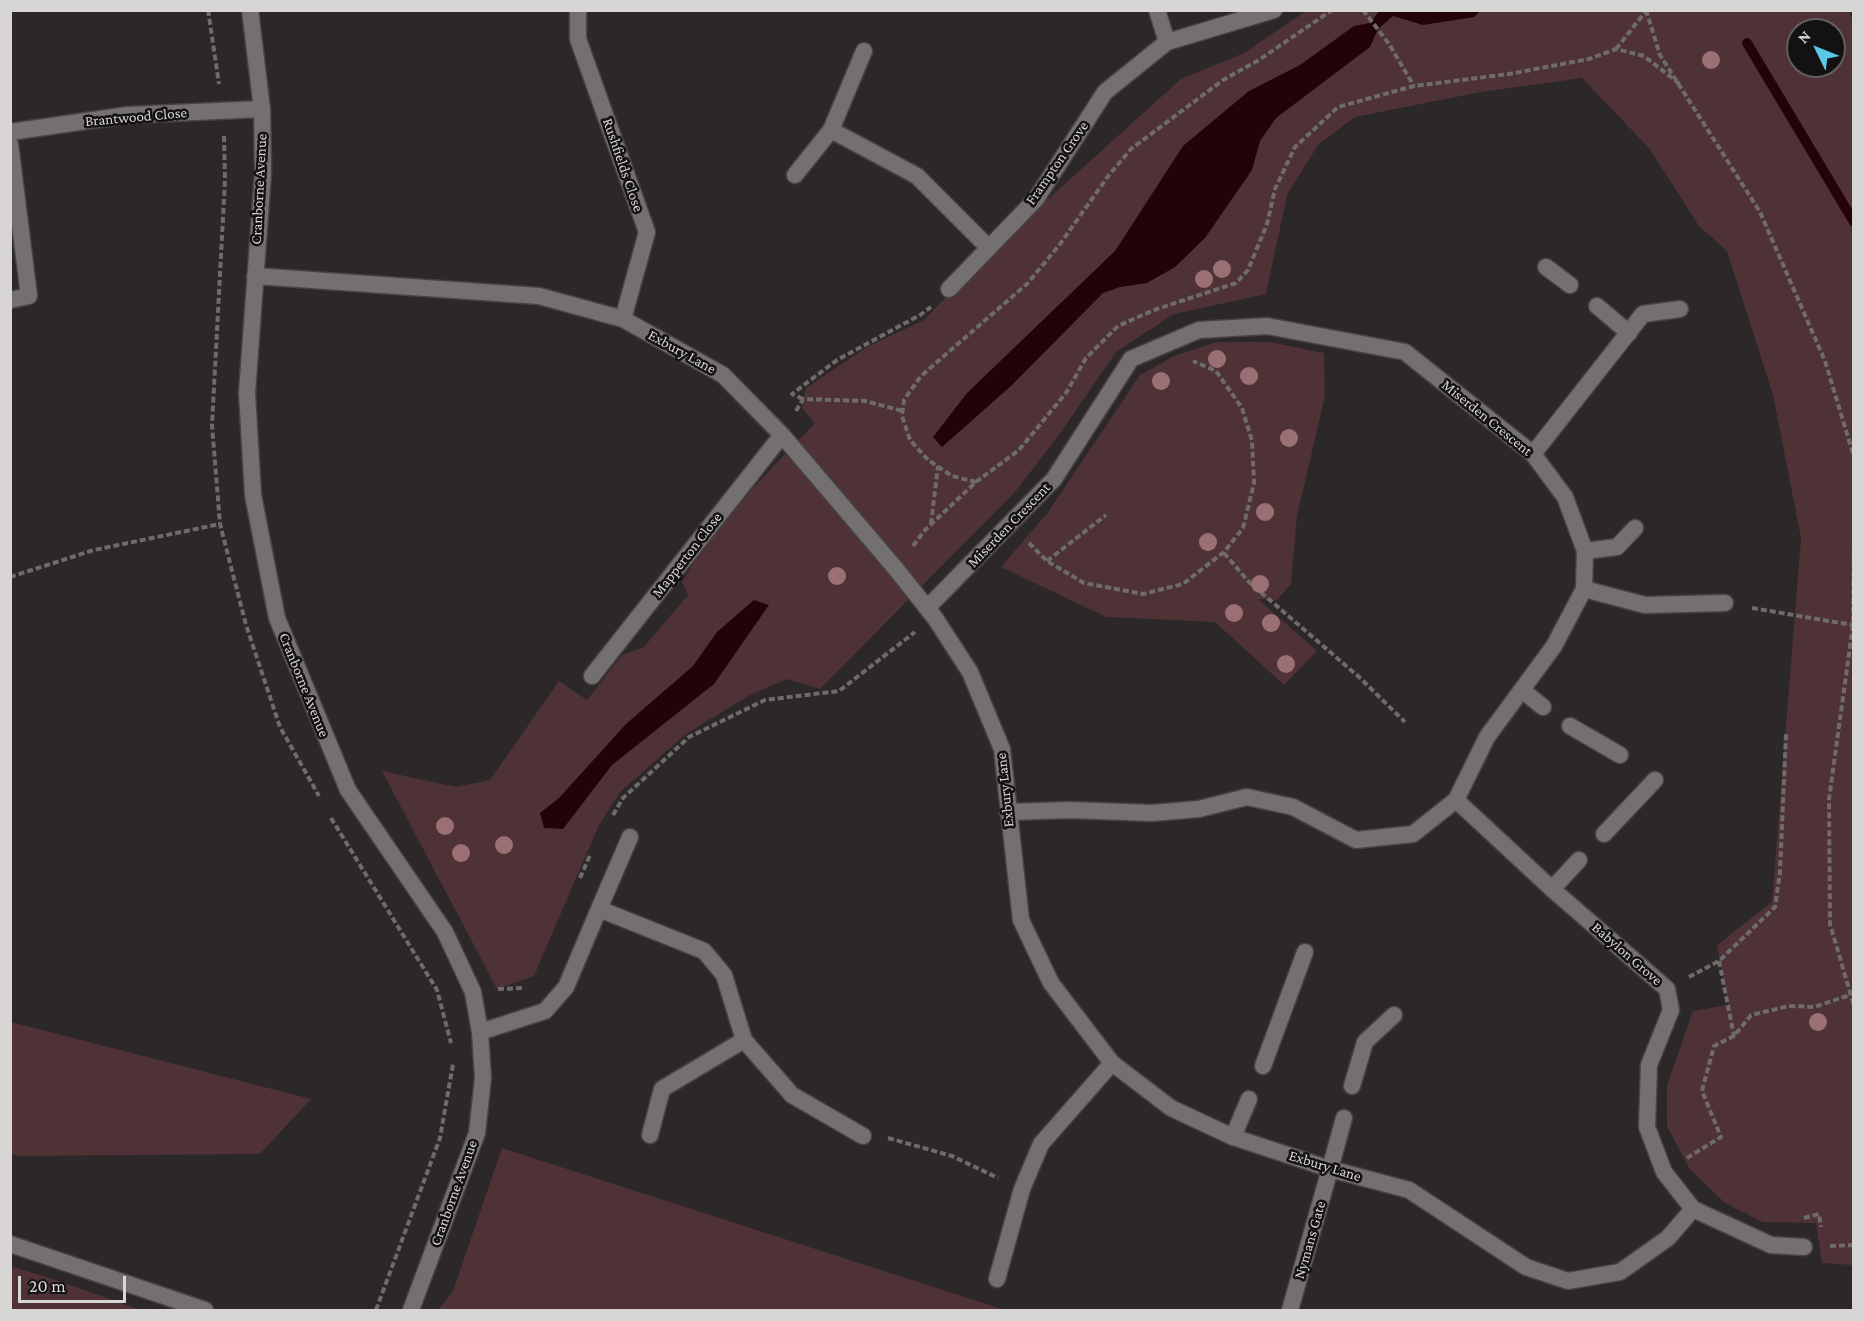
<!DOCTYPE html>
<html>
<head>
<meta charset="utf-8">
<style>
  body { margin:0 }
  #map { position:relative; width:1864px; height:1321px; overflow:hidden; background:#2c2728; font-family:"Crimson Pro",serif }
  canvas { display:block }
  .frame { position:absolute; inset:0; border:12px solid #d8d5d5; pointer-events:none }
  .north { position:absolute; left:1786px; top:18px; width:60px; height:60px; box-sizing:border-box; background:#131111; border:2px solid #625f5f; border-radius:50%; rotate:313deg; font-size:16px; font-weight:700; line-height:24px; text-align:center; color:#d8d5d5 }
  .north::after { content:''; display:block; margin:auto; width:21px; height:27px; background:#59c8e4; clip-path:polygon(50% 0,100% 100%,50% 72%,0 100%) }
  .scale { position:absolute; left:18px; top:1276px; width:108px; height:27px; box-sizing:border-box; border:3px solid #d8d5d5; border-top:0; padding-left:8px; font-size:18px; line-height:21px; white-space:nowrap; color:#d8d5d5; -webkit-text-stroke:4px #131111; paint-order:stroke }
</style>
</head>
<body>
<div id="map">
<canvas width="1864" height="1321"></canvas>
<div class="frame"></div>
<div class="north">N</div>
<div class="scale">20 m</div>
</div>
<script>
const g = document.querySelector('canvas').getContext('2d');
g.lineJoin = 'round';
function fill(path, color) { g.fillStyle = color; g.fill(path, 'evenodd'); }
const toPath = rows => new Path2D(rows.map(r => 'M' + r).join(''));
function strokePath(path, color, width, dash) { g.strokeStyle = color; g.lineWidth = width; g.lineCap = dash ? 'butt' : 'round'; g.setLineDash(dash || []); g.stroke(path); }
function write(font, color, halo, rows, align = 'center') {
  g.font = font + ' "Crimson Pro",serif'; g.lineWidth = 5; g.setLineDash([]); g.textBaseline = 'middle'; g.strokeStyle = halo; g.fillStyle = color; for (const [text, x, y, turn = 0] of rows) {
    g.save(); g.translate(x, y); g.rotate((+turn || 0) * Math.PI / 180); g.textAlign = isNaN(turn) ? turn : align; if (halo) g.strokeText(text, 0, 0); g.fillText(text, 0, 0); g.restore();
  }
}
fill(toPath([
  [1848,10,1853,20,1853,1265,1822,1263,1816,1223,1763,1222,1725,1203,1689,1168,1667,1126,1667,1085,1693,1011,1728,1005,1717,945,1772,902,1801,538,1773,395,1727,251,1699,226,1649,148,1582,78,1481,92,1355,117,1318,145,1287,195,1266,294,1174,314,1116,352,1061,432,1015,492,820,689,787,679,748,696,686,734,620,792,598,827,534,976,497,989,382,771,456,787,490,780,559,681,587,700,622,655,644,647,688,595,682,582,701,551,752,489,815,423,802,408,806,388,867,347,924,320,996,246,1181,79,1244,53,1306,11],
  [1798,30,1834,30,1834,66,1798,66],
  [1217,342,1270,342,1324,353,1325,396,1297,516,1291,584,1277,600,1258,599,1317,651,1284,685,1215,622,1106,617,1001,567,1048,512,1140,375,1174,356],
  [11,1022,311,1099,260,1154,16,1156,10,1153],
  [502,1148,1005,1310,438,1310,453,1291],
  [10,1266,53,1279,141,1310,11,1310]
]), '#4f3236');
fill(toPath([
  [1380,10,1480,11,1474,17,1423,25,1393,16,1378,29,1370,47,1276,118,1260,141,1252,170,1205,238,1175,267,1147,283,1120,287,1103,293,1011,386,942,447,933,437,967,393,1115,251,1183,146,1249,91,1300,65,1354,26,1370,23],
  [754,600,769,605,714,684,612,765,563,829,544,828,540,813,559,798,626,724,693,666,717,632]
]), '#230209');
strokePath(toPath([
  [1747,43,1854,222]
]), '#230209', 10);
const service = toPath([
  [795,175,831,130,864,51],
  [1546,267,1570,285],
  [1597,306,1629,333],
  [1585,551,1617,547,1635,528],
  [1522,690,1543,707],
  [1570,726,1620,755],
  [1604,834,1655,780],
  [1552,889,1579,860],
  [1263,1066,1305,952],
  [1352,1086,1365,1042,1394,1015],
  [650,1135,662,1089,744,1040],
  [1233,1137,1249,1099],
  [1330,1169,1344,1118]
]);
const minor = toPath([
  [250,10,262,109,263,173,247,393,253,495,277,618,348,790,445,932,473,992,480,1032,483,1078,477,1133,411,1310],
  [578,10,578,39,647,232,623,319],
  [1157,10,1167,42,1274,10],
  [831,130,917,176,988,247],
  [10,132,128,115,262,109],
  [10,144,29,296,10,300],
  [255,276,539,296,623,319,723,375,782,435,896,569,935,618,970,672,1002,749,1021,920,1051,983,1112,1063,1171,1108,1233,1137,1330,1169,1409,1190,1526,1267,1568,1281,1620,1272,1668,1238,1693,1209],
  [949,289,1036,199,1105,92,1167,42],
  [1533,454,1643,314,1680,309],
  [1584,589,1645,605,1725,603],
  [927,608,1054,479,1131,359,1199,330,1267,326,1405,352,1533,454,1565,497,1585,551,1584,589,1554,646,1487,737,1456,800,1413,834,1356,840,1293,807,1247,797,1199,809,1152,813,1071,810,1008,812],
  [592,676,782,435],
  [1456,800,1552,889,1667,989,1671,1010,1649,1065,1647,1127,1664,1172,1693,1209,1771,1245,1804,1247],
  [599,909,630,837],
  [480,1032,545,1011,566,987,599,909,704,951,724,975,744,1040,792,1095,863,1136],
  [997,1279,1022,1189,1041,1144,1112,1063],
  [1290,1310,1330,1169]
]);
const tertiary = toPath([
  [10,1244,205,1310]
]);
strokePath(service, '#474344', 19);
strokePath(minor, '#474344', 19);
strokePath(tertiary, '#474344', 19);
strokePath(toPath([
  [208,10,219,84],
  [1363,10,1389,44,1414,86],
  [1646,10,1660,55,1760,212,1825,361,1854,457],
  [1616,49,1646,11],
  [224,136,225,180,212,425,220,524,246,625,280,727,319,796],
  [803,399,792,394,837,360,920,315,931,307],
  [796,411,803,399,865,401,903,411],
  [976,482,952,476,928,460,910,440,902,416,904,400,921,376,1028,283,1060,244,1109,175,1131,149,1223,80,1259,60,1332,10],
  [931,524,938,466],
  [1854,535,1853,625,1829,799,1830,924,1854,1006],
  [1029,543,1047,561,1084,583,1143,594,1183,584,1224,552,1243,528,1254,483,1252,441,1242,408,1216,371,1193,361],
  [913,546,925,530,976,482,1019,450,1066,393,1086,358,1118,326,1154,310,1236,283,1248,270,1267,224,1275,189,1295,147,1338,107,1414,86,1509,74,1589,59,1616,49,1644,56,1681,85],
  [1224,553,1249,582,1359,677,1405,722],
  [1047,561,1106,515],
  [10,577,94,550,220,524],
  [1752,608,1853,625],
  [613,815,623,798,689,737,765,700,839,691,915,632],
  [331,818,437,990,451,1043],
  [580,878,590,855],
  [1719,961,1734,1036],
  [1689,977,1719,961,1775,907,1780,872,1786,734],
  [498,989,524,988],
  [888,1138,952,1156,998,1178],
  [1687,1158,1721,1137,1702,1091,1714,1046,1734,1036,1751,1015,1789,1006,1814,1007,1850,995],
  [1804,1218,1819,1214,1821,1227],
  [1830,1246,1854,1245],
  [376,1310,440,1138,453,1064]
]), '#6f6b6b', 4, [6, 3]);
strokePath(service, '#746f70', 16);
strokePath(minor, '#746f70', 16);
strokePath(tertiary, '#746f70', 16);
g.fillStyle = '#9b7075';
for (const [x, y] of [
  [1711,60],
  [1222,269],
  [1204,279],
  [1217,359],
  [1249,376],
  [1161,381],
  [1289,438],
  [1265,512],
  [1208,542],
  [837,576],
  [1260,584],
  [1234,613],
  [1271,623],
  [1286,664],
  [445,826],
  [504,845],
  [461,853],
  [1818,1022]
]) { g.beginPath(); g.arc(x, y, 9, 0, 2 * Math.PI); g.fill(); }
write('15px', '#d8d5d5', '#131111', [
  ["Brantwood Close",136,117,-5],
  ["Frampton Grove",1057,163,-55],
  ["Rushfields Close",623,165,71],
  ["Cranborne Avenue",259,189,-87],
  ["Exbury Lane",682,352,29],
  ["Miserden Crescent",1487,418,39],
  ["Miserden Crescent",1009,525,-46],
  ["Mapperton Close",687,555,-52],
  ["Cranborne Avenue",304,685,68],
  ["Exbury Lane",1005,790,-96],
  ["Babylon Grove",1627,954,41],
  ["Exbury Lane",1325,1166,17],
  ["Cranborne Avenue",454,1193,-70],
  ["Nymans Gate",1310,1240,-74]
]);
</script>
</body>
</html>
